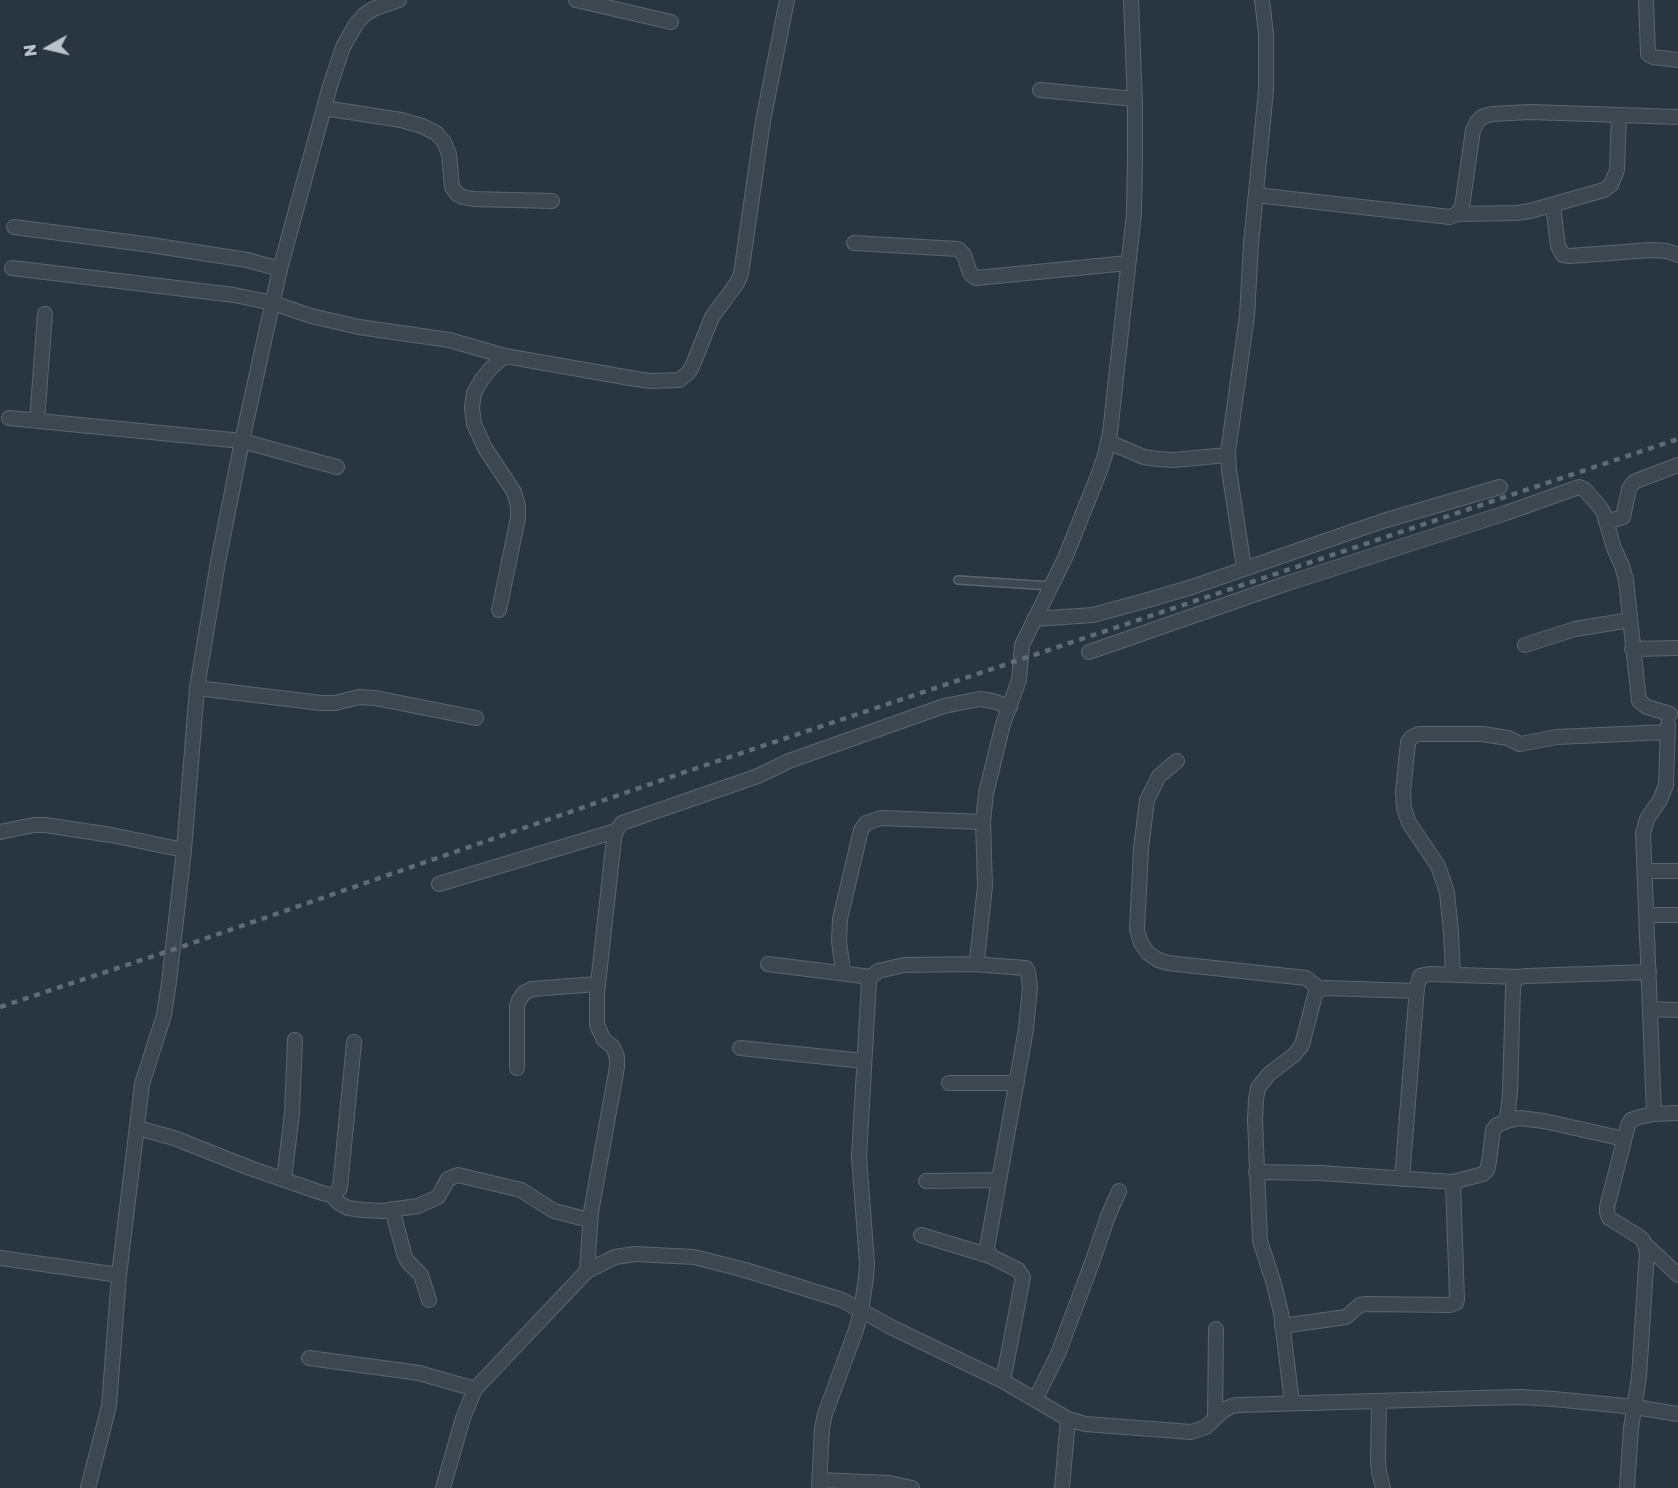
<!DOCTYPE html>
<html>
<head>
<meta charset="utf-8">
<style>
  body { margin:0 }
  #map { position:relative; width:1678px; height:1488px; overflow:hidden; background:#293540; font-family:"Golos Text",sans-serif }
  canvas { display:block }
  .north { position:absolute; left:18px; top:18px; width:60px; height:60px; -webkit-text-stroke:4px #222c36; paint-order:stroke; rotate:262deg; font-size:16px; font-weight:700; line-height:24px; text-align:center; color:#bac2ca }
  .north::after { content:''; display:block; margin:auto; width:21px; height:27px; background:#bac2ca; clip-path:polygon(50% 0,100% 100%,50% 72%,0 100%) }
</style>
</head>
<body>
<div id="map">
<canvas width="1678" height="1488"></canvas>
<div class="north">N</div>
</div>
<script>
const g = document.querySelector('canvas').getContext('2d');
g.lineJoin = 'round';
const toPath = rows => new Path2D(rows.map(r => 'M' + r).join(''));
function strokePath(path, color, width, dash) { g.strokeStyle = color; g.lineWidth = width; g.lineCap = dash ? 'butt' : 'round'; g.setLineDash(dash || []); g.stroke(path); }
const lane = toPath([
  [958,580,1051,586]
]);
const street = toPath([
  [576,0,671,22],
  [1646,0,1648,54,1653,57,1678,60],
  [1040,90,1135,99],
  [324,108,401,120,422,126,436,133,444,142,449,154,452,187,457,194,463,197,473,199,552,201],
  [1256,195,1450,217,1457,214,1462,207,1473,130,1477,122,1482,117,1492,114,1530,112,1678,117],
  [1553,205,1558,246,1563,255,1570,256,1651,250,1667,251,1678,255],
  [1457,214,1517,213,1530,211,1604,190,1611,185,1617,170,1619,115],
  [14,227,151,245,247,260,280,269],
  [854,243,958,249,964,255,970,273,976,278,1128,263],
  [12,268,234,295,273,303,311,316,359,327,449,340,505,356,636,379,651,381,679,380,688,373,692,367,712,317,737,283,741,274,763,121,787,0],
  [9,418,242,441,337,467],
  [37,421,45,314],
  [1108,442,1144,457,1158,459,1173,460,1228,455],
  [1606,522,1623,517,1629,489,1632,484,1636,481,1678,465],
  [1244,568,1229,470,1228,452,1247,316,1251,244,1266,90,1266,34,1262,0],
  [499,610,518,518,518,506,514,492,485,448,474,424,472,407,474,393,482,379,492,367,505,356],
  [1034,619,1093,615,1148,600,1192,587,1383,521,1500,487],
  [1525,645,1575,629,1630,620],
  [1632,649,1678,648],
  [1089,652,1285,584,1506,513,1579,487,1585,490,1600,507,1604,514,1614,548,1622,566,1626,580,1639,701,1647,707,1670,714],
  [197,688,321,703,335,703,359,697,375,698,476,718],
  [1177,761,1159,776,1147,800,1141,849,1137,930,1141,943,1148,953,1158,960,1168,963,1306,978,1320,989],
  [0,832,34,825,45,825,111,835,184,850],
  [1645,871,1678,871],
  [439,884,616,831],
  [1647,915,1678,915],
  [768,964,871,977],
  [972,964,1026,968,1028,972,1030,987,1026,1029,987,1248,990,1256,1018,1270,1023,1277,1003,1381],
  [843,972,839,941,840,919,861,830,866,823,881,818,983,822],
  [1453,974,1451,932,1447,892,1438,866,1409,823,1404,808,1403,792,1408,742,1412,737,1419,734,1482,734,1508,738,1520,744,1557,737,1667,732],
  [1650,1009,1678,1010],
  [740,1048,864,1061],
  [517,1068,517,1006,519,1000,524,993,532,989,598,984],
  [949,1083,1017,1083],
  [1654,1114,1643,833,1647,819,1660,800,1666,785,1668,724],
  [1507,1121,1510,1092,1513,987,1515,980,1519,977,1526,976,1649,972],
  [138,1128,174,1138,250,1168,322,1193,331,1195,336,1193,340,1188,354,1042],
  [1256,1172,1320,1173,1453,1182,1483,1174,1487,1170,1489,1162,1493,1130,1497,1125,1507,1121,1519,1118,1544,1121,1624,1139],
  [1402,1179,1417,987,1420,976,1429,974,1519,977],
  [284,1180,292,1113,295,1040],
  [926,1181,999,1180],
  [331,1195,339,1203,348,1208,363,1210,382,1211,418,1206,438,1197,448,1179,458,1175,521,1190,554,1211,589,1220],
  [392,1209,405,1257,408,1262,421,1275,429,1300],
  [921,1235,990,1256],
  [1645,1244,1678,1275],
  [0,1258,119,1275],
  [587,1271,591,1212,617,1067,617,1057,613,1047,604,1040,597,1025,597,993,614,839,616,831,622,823,758,776,789,761,944,706,980,699,993,701,1010,707],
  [1282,1326,1346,1317,1360,1305,1366,1304,1450,1305,1456,1303,1457,1300,1453,1182],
  [309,1358,419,1373,475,1389],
  [1035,1400,1058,1354,1093,1260,1108,1216,1119,1191],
  [1379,1401,1378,1460,1379,1472,1383,1488],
  [1292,1403,1281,1313,1274,1284,1260,1241,1255,1120,1256,1099,1258,1088,1269,1074,1294,1055,1302,1045,1315,995,1320,989,1326,988,1417,991],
  [1215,1418,1216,1329],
  [820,1480,889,1483,912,1488],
  [88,1488,109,1406,119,1275,142,1084,164,1015,169,982,184,850,197,688,218,562,242,441,280,269,330,86,343,47,356,24,364,15,373,9,399,0],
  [443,1488,463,1418,475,1389,587,1271,615,1257,635,1254,694,1257,745,1270,842,1300,893,1328,1003,1381,1068,1419,1085,1424,1191,1432,1206,1427,1224,1410,1232,1406,1239,1405,1479,1398,1521,1397,1554,1399,1635,1407,1678,1414],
  [819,1488,822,1428,825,1414,856,1330,861,1311,866,1278,867,1263,859,1157,869,981,871,977,878,971,904,965,972,964,977,960,985,886,983,822,986,793,1003,724,1019,680,1022,645,1065,558,1099,473,1105,455,1110,433,1134,213,1135,157,1135,105,1131,0],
  [1062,1488,1068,1419],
  [1627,1488,1631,1428,1639,1377,1647,1251,1643,1240,1638,1236,1609,1218,1607,1212,1607,1207,1628,1125,1631,1120,1639,1117,1654,1114,1678,1113]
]);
strokePath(lane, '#5b656e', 10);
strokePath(street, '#5b656e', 16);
strokePath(lane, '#3d4750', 7);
strokePath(street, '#3d4750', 14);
strokePath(toPath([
  [0,1007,178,948,688,771,1678,439]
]), '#606b77', 4.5, [6, 6]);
</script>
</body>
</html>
